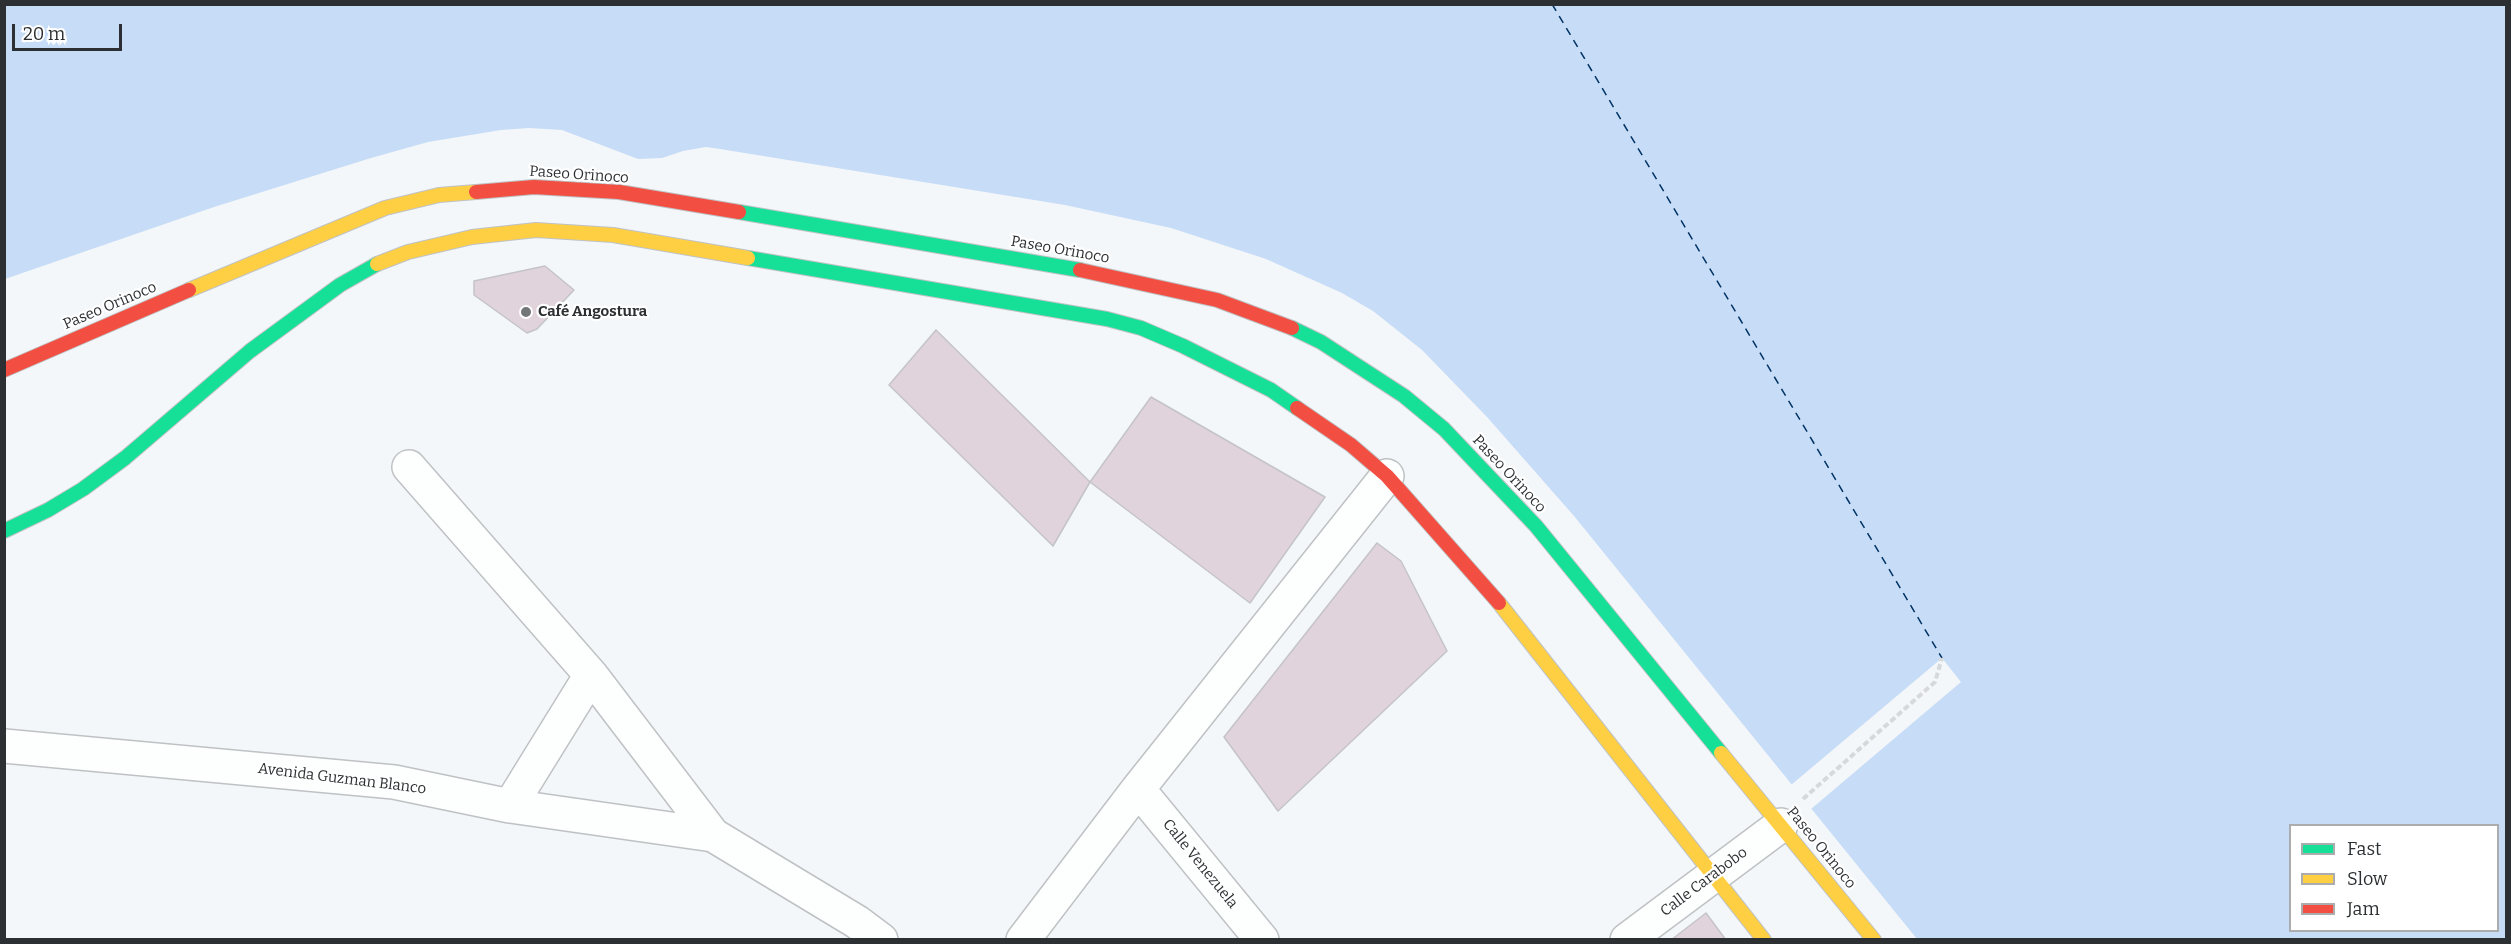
<!DOCTYPE html>
<html>
<head>
<meta charset="utf-8">
<style>
  body { margin:0 }
  #map { position:relative; width:2511px; height:944px; overflow:hidden; background:#f4f7fa; font-family:Bitter,serif }
  canvas { display:block }
  .frame { position:absolute; inset:0; border:6px solid #2d3032; pointer-events:none }
  .legend { position:absolute; left:2289px; top:824px; width:210px; height:108px; box-sizing:border-box; background:#fff; border:2px solid #abacad; margin:0; padding:8px 10px; list-style:none; font-size:18px; color:#2d3032 }
  .legend li { display:flex; align-items:center; gap:12px; height:30px }
  .legend b { width:30px; border:2px solid #abacad }
  .scale { position:absolute; left:12px; top:24px; width:110px; height:27px; box-sizing:border-box; border:3px solid #2d3032; border-top:0; padding-left:8px; font-size:18px; line-height:21px; white-space:nowrap; color:#2d3032; -webkit-text-stroke:4px #fff; paint-order:stroke }
</style>
</head>
<body>
<div id="map">
<canvas width="2511" height="944"></canvas>
<div class="frame"></div>
<ul class="legend">
<li><b style="height:8px;background:#16e098"></b>Fast</li>
<li><b style="height:8px;background:#ffcf43"></b>Slow</li>
<li><b style="height:8px;background:#f24e42"></b>Jam</li>
</ul>
<div class="scale">20 m</div>
</div>
<script>
const g = document.querySelector('canvas').getContext('2d');
g.lineJoin = 'round';
function fill(path, color) { g.fillStyle = color; g.fill(path, 'evenodd'); }
const toPath = rows => new Path2D(rows.map(r => 'M' + r).join(''));
function strokePath(path, color, width, dash) { g.strokeStyle = color; g.lineWidth = width; g.lineCap = dash ? 'butt' : 'round'; g.setLineDash(dash || []); g.stroke(path); }
function write(font, color, halo, rows, align = 'center') {
  g.font = font + ' Bitter,serif'; g.lineWidth = 4.5; g.setLineDash([]); g.textBaseline = 'middle'; g.strokeStyle = halo; g.fillStyle = color; for (const [text, x, y, turn = 0] of rows) {
    g.save(); g.translate(x, y); g.rotate((+turn || 0) * Math.PI / 180); g.textAlign = isNaN(turn) ? turn : align; if (halo) g.strokeText(text, 0, 0); g.fillText(text, 0, 0); g.restore();
  }
}
fill(toPath([
  [5,5,2506,5,2506,939,1917,939,1574,516,1487,417,1422,350,1373,311,1342,293,1266,259,1171,228,1065,205,720,149,706,147,683,151,662,158,638,159,562,130,529,128,501,130,428,142,371,158,214,207,5,279],
  [2290,826,2498,826,2498,930,2290,930]
]), '#c7dcf6');
fill(toPath([
  [1942,658,1961,682,1811,809,1791,785]
]), '#f4f7fa');
strokePath(toPath([
  [1552,4,1942,658]
]), '#013365', 1.5, [8, 6]);
const building = toPath([
  [545,266,574,290,537,329,527,333,474,295,474,281,545,266],
  [936,330,1090,482,1053,546,889,385,936,330],
  [1151,397,1325,497,1250,603,1090,482,1151,397],
  [1377,543,1401,561,1447,651,1278,811,1224,737,1377,543],
  [1706,913,1726,940,1671,940,1706,913]
]);
fill(building, '#e1d3db');
strokePath(building, '#c4c4c6', 1.5);
const street = toPath([
  [409,467,591,675,713,835,857,922,881,940],
  [4,746,394,782,510,806,713,835],
  [1138,789,1262,940],
  [510,806,591,675],
  [1023,940,1138,789,1387,476],
  [1627,940,1781,825]
]);
const fast = toPath([
  [739,212,1080,270],
  [748,258,1107,319,1141,328,1183,346,1271,390,1297,408],
  [1292,328,1321,342,1404,396,1444,429,1536,526,1721,753],
  [4,531,48,510,83,489,125,458,250,351,340,285,377,264]
]);
const slow = toPath([
  [377,264,408,252,472,237,536,230,613,235,748,258],
  [189,290,385,208,439,195,476,192],
  [1499,603,1764,940],
  [1721,753,1874,940]
]);
const jam = toPath([
  [476,192,534,187,619,192,739,212],
  [1080,270,1217,300,1292,328],
  [4,370,189,290],
  [1297,408,1351,445,1387,476,1499,603]
]);
strokePath(street, '#bfc2c4', 36);
strokePath(fast, '#bfc2c4', 16);
strokePath(slow, '#bfc2c4', 16);
strokePath(jam, '#bfc2c4', 16);
strokePath(toPath([
  [1803,799,1935,682,1942,658]
]), '#d7d8da', 4, [6, 3]);
strokePath(street, '#fdfefe', 33);
strokePath(fast, '#16e098', 14);
strokePath(slow, '#ffcf43', 14);
strokePath(jam, '#f24e42', 14);
for (const [x, y, r, color] of [
  [526,312,6,"#737678"]
]) { const dot = new Path2D(); dot.arc(x, y, r, 0, 2 * Math.PI); g.fillStyle = color; g.fill(dot); strokePath(dot, '#fff', 2); }
write('15px', '#2d3032', '#fff', [
  ["Paseo Orinoco",579,175,4],
  ["Paseo Orinoco",1060,250,10],
  ["Paseo Orinoco",110,306,-23],
  ["Paseo Orinoco",1509,474,47],
  ["Avenida Guzman Blanco",342,779,7],
  ["Paseo Orinoco",1821,848,51],
  ["Calle Venezuela",1200,864,51],
  ["Calle Carabobo",1704,882,-37]
]);
write('bold 15px', '#2d3032', '#fff', [
  ["Café Angostura",538,312]
], 'left');
</script>
</body>
</html>
